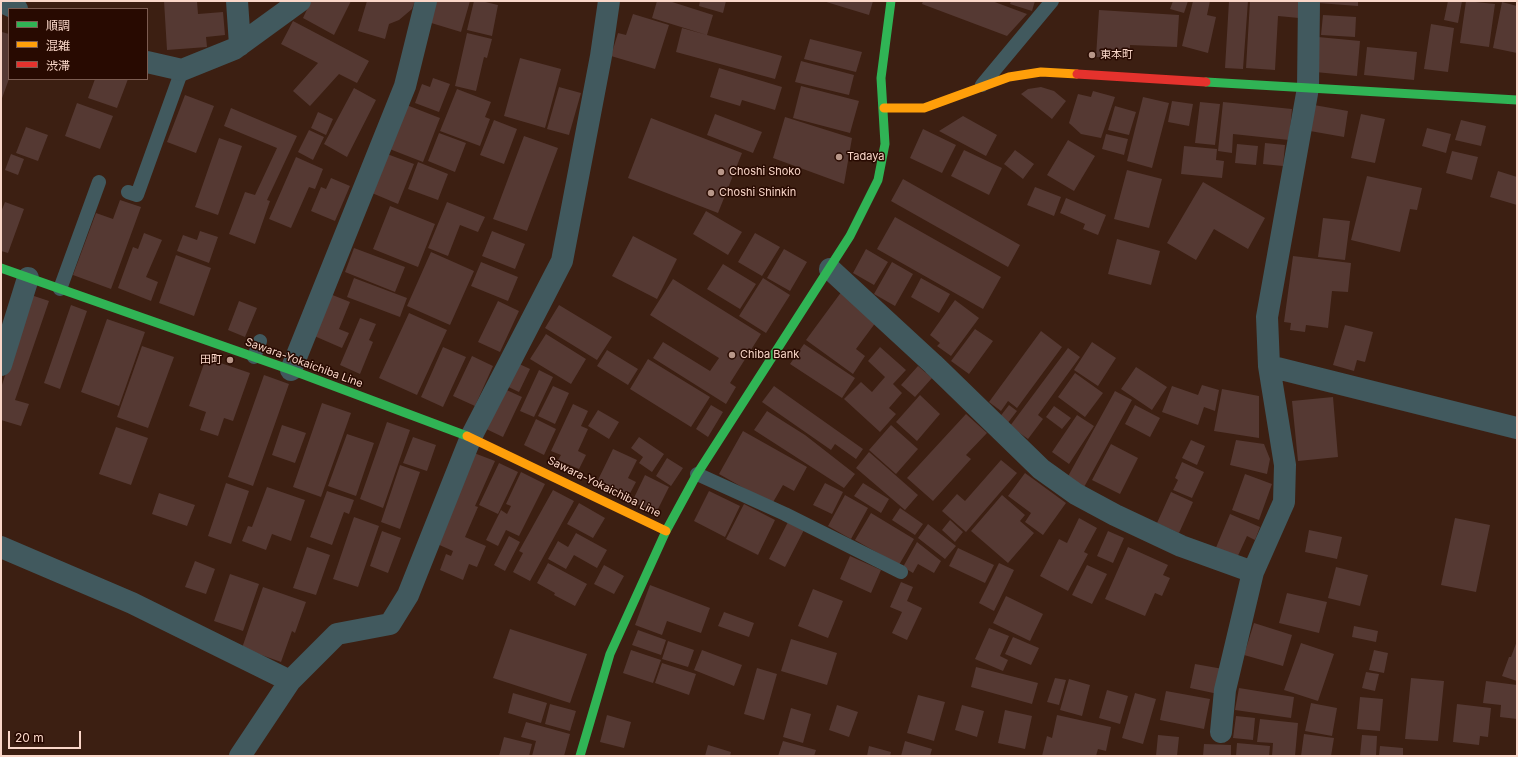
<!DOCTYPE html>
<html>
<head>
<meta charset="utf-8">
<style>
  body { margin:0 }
  #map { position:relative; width:1518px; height:757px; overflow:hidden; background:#3c1f12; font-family:Inter,"Noto Sans JP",sans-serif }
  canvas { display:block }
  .frame { position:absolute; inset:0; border:2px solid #fad7c9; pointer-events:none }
  .legend { position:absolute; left:8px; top:8px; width:140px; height:72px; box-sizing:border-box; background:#280a01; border:1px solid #7c5c51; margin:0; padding:5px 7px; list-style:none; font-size:12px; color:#fad7c9 }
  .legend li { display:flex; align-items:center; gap:8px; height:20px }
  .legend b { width:20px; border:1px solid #7c5c51 }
  .scale { position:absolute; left:8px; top:731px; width:73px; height:18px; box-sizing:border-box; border:2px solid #fad7c9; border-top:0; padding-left:5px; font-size:12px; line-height:14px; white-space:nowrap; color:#fad7c9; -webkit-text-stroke:3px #280a01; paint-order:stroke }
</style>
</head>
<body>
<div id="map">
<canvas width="1518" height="757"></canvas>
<div class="frame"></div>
<ul class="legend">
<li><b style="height:5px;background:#30b455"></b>順調</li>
<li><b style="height:5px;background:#ff9f0a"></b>混雑</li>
<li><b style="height:5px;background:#e5322d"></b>渋滞</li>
</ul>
<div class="scale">20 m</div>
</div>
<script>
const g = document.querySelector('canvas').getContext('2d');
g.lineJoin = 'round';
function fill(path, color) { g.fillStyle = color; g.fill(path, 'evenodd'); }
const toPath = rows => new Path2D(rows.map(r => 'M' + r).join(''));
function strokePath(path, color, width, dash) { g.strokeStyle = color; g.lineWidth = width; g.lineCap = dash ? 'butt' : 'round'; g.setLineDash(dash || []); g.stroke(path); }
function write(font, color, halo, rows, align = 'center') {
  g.font = font + ' Inter,"Noto Sans JP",sans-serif'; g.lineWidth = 3; g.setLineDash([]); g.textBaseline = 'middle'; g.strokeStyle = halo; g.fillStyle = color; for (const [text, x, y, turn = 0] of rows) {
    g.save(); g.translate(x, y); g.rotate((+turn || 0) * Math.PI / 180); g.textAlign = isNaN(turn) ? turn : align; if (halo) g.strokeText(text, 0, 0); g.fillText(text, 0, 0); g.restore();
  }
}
fill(toPath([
  [164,1,197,1,198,14,223,12,225,35,206,37,207,47,167,50],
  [311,1,351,1,334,35,303,18],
  [367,1,415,1,412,9,399,20,389,24,385,39,358,31],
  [434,1,470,1,461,32,428,22],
  [474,1,481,1,498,5,492,36,467,30],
  [657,1,669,1,713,15,707,35,652,18],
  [700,1,726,1,723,13,699,6],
  [823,1,873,1,869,15],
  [923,1,992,1,1027,14,1007,36,922,4],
  [1011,1,1035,1,1032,11,1010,4],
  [1173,1,1188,1,1184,13,1170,9],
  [1193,1,1210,1,1207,15,1216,17,1208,53,1182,46],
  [1229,1,1248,1,1243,69,1225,68],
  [1250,1,1300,1,1299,18,1278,16,1275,70,1246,68],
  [1318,1,1358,1,1358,6,1318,3],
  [1448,1,1462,1,1458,23,1444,20],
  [1466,1,1495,4,1489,47,1460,43],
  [1502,2,1517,6,1517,53,1493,48],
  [1099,10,1179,15,1177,47,1130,45,1130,59,1096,57],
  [633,14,669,25,655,69,611,56,618,33,626,35],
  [1323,15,1356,17,1355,37,1321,35],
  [293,21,369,61,357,83,339,74,310,106,293,91,318,63,281,44],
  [1431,24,1454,28,1448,72,1424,69],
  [682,28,782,56,775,79,676,52],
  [2,32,9,34,9,79,1,101],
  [467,33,492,39,487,58,484,57,476,91,455,86],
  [1318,37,1360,41,1357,76,1315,72],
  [810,39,862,52,856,72,804,59],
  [1367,47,1417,52,1414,80,1364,75],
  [520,58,561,69,545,128,504,116],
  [801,61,854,75,849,95,795,82],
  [719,68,782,87,775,110,742,100,740,106,710,97],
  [433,78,450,84,439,112,415,103,422,84,430,87],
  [95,79,128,79,117,108,88,98],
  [801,86,859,101,850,133,793,118],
  [559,87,581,93,569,135,547,129],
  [1041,87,1054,91,1066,101,1052,119,1021,94,1028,89],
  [354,88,376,100,347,157,324,144],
  [457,89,491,102,485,117,490,119,480,146,440,131],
  [1093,91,1115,97,1101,138,1081,134,1069,123,1078,94,1091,97],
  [185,95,214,106,196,153,167,142],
  [1143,97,1169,103,1152,168,1127,161],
  [1172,101,1193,104,1189,126,1168,122],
  [1200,102,1220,104,1215,145,1195,143],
  [1223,102,1292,109,1289,140,1233,134,1232,153,1218,151],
  [77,103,113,116,100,149,65,136],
  [404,104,440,118,423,162,387,148],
  [1314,105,1348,111,1344,137,1310,131],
  [1115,106,1136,112,1129,135,1108,130],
  [231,108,297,136,267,200,270,201,255,244,229,234,245,192,255,195,277,148,224,126],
  [318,112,333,119,326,135,311,128],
  [715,114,762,132,753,153,707,135],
  [1361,114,1385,119,1375,163,1351,158],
  [963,116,997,135,986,156,939,131],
  [785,117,852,138,844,184,773,158],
  [651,118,742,153,718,213,628,178],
  [494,120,517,129,504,164,480,155],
  [1461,120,1486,126,1481,146,1455,140],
  [26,127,48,135,38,161,16,153],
  [1427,128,1451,134,1446,153,1422,146],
  [923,129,956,145,942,173,910,158],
  [309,130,324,137,313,160,298,152],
  [439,133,466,143,455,172,428,161],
  [1106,134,1128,139,1124,155,1102,149],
  [524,136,558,148,527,231,493,219],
  [219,138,242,146,218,215,195,207],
  [1068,140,1095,156,1074,191,1047,175],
  [1265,143,1285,145,1283,166,1263,164],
  [1237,144,1258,146,1256,165,1235,163],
  [1184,146,1217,149,1216,160,1224,161,1222,178,1181,174],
  [964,150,1002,168,989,195,951,176],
  [1015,150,1034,164,1023,179,1004,164],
  [1452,151,1478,157,1472,180,1446,173],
  [11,154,24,159,18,175,5,170],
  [387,154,414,164,398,204,372,193],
  [296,157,323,169,315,189,309,187,291,228,269,219],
  [418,162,448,174,438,200,408,189],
  [1127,170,1162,179,1149,228,1114,219],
  [1498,171,1517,177,1517,205,1490,197],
  [1367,176,1422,188,1417,210,1410,209,1400,252,1351,240],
  [331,178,350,186,335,221,311,211,321,187,326,189],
  [903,179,1020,245,1008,267,891,201],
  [1203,182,1265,218,1248,249,1214,229,1196,260,1167,243],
  [1035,187,1061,197,1054,216,1027,205],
  [1066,198,1106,215,1098,235,1083,229,1085,224,1060,213],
  [120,200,141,207,111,289,73,275,96,213,113,219],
  [5,202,24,209,8,253,1,251,1,212],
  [447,202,485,217,478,232,460,225,448,256,428,248],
  [390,206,435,224,418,267,373,249],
  [706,211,742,232,728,255,693,234],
  [895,217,1001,277,983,309,877,249],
  [1323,218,1350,221,1345,260,1318,257],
  [200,231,218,237,209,263,177,251,183,235,197,240],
  [492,231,525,244,515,269,482,256],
  [144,233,162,240,146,277,158,282,151,301,118,288,133,247,138,249],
  [755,233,780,247,762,276,738,262],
  [633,236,677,259,657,299,612,276],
  [1117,239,1160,251,1151,285,1108,274],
  [354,248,405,267,395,292,345,272],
  [784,249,807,262,790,291,767,278],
  [866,249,888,262,874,285,853,273],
  [431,252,474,271,450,325,407,306],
  [176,255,211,268,194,316,159,303],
  [1293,256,1351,263,1348,292,1332,291,1328,328,1306,325,1305,332,1290,330,1291,323,1284,322],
  [481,262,518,277,508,301,471,286],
  [892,262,913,274,895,306,874,294],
  [723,264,756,284,740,309,707,289],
  [354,278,407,298,400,317,347,297],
  [763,278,790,295,766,333,739,316],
  [921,278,950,294,939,313,911,297],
  [673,279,761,334,730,383,736,387,726,404,653,358,663,342,710,371,719,358,650,315],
  [842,291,879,318,856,349,865,356,853,374,806,340],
  [330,294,350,302,339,329,349,333,342,348,312,335],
  [31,295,49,301,15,400,29,404,21,426,1,420,1,388],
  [955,300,979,318,951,356,937,346,940,343,930,335],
  [239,301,257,308,245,337,228,330],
  [498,301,519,311,500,352,478,342],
  [71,305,87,311,60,389,44,383],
  [559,305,612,337,597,360,545,328],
  [409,313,447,330,417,395,379,378],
  [360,318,376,324,369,340,373,342,360,374,340,365],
  [107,319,145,332,119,406,81,392],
  [1345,325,1373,332,1365,362,1357,360,1354,371,1333,365],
  [975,329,993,341,969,374,951,361],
  [1041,331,1062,347,1017,408,1008,401,1001,411,989,402],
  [546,334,586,359,571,384,530,359],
  [1092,342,1116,358,1098,386,1074,370],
  [804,344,855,378,842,398,790,364],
  [142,346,174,357,148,428,117,417],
  [443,347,466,357,443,407,421,397],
  [880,347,906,370,893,384,902,393,889,408,896,414,880,432,844,399,861,382,872,392,885,377,868,361],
  [1068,348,1080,357,1038,415,1043,419,1028,439,1010,426],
  [607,350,638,369,628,385,597,366],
  [472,356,493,366,475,406,453,396],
  [206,358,250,373,233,421,224,418,218,436,200,430,206,412,189,406],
  [648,359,710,397,691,427,630,389],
  [513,361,530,369,519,392,502,384],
  [918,366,932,378,915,397,901,385],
  [1136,367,1167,387,1152,410,1121,389],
  [539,370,553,377,534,417,520,411],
  [1075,373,1103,393,1085,417,1058,397],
  [264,375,289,384,253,486,228,477],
  [1202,385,1219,390,1215,411,1204,407,1198,425,1162,412,1172,386,1198,395],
  [553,386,569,393,555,424,538,416],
  [774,386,863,449,856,459,835,444,831,450,762,402],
  [500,387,522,397,503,437,482,427],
  [1222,389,1259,396,1259,438,1214,431],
  [1115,391,1132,400,1083,489,1066,480],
  [920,395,940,414,917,441,896,422],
  [1333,397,1338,457,1298,461,1292,401],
  [322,403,351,413,321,497,293,487],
  [573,404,588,411,581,426,588,429,578,451,586,455,579,469,558,460,561,455,551,451],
  [711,405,723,412,708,437,696,429],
  [1009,405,1017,411,1007,424,999,418],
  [1135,405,1160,418,1150,437,1125,424],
  [1054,406,1071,418,1062,429,1046,417],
  [598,410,619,422,609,439,588,426],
  [767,411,805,435,855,474,844,488,754,430],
  [966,414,987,433,966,455,971,459,933,501,907,478],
  [1077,415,1094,426,1069,464,1052,452],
  [536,419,556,429,544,455,524,445],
  [387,422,410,430,383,508,360,499],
  [282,425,306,433,295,463,272,455],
  [891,425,918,449,896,474,869,450],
  [116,427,148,438,131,485,99,474],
  [743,431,807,467,794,491,783,485,772,504,719,474],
  [347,434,374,443,356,496,328,486],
  [413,437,436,445,427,471,403,463],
  [639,437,664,454,652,472,639,463,643,457,631,448],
  [1191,440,1205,446,1197,465,1182,458],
  [1236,440,1264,444,1270,459,1267,474,1230,465],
  [1111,444,1138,458,1120,494,1092,480],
  [613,449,637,460,628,478,636,482,627,499,596,484],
  [869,452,918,495,905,510,856,468],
  [474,453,495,461,475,506,478,507,465,537,486,546,477,567,469,564,463,580,440,570,446,554,451,556,453,551,435,543],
  [667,458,683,468,671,486,656,476],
  [1001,460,1017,473,966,532,942,511,957,494,965,501],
  [1182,462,1204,472,1192,498,1173,490,1178,480,1175,478],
  [499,463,518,472,498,514,479,505],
  [400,465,420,472,400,529,381,522],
  [521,472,545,484,519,536,506,530,498,546,486,540,501,510,507,514,511,506,506,504],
  [1025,473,1066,503,1043,535,1025,522,1031,513,1008,496],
  [1245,474,1272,484,1259,520,1232,510],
  [645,475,669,487,656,513,632,502],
  [226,483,249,491,231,544,208,536],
  [825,483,843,492,832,514,813,505],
  [863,483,889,499,881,513,854,496],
  [267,487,305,500,291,541,272,534,266,550,242,541,248,526,252,527],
  [553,490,574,501,530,581,513,572,523,553,519,551],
  [327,491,354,500,349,514,344,512,332,545,310,537],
  [709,491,740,506,725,537,694,521],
  [1171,492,1193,502,1179,533,1157,523],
  [159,493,195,505,187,526,152,514],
  [845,495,868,508,851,539,828,526],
  [1002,495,1025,515,1020,521,1034,533,1008,563,971,531],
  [579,503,605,518,593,538,567,524],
  [744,504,775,520,758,555,726,539],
  [900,508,923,524,915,535,892,520],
  [871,513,914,539,899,565,855,540],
  [1230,514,1260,527,1255,540,1247,536,1236,560,1215,550],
  [354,517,379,526,358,587,333,579],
  [1079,518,1097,528,1084,552,1088,554,1068,591,1040,576,1059,539,1067,543],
  [1455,518,1490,525,1476,592,1441,585],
  [789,520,805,528,785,567,769,559],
  [950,520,963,532,955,542,942,530],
  [928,524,956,546,945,559,918,538],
  [1309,530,1342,537,1337,559,1305,552],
  [382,531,401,538,388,573,370,566],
  [1108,531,1124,538,1113,563,1097,556],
  [576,533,607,550,597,568,574,555,566,569,548,559,558,541,568,547],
  [509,536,520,542,505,571,494,565],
  [917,542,941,561,934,573,918,564,913,573,903,567],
  [307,547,330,555,316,595,293,588],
  [1128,547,1168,565,1163,575,1170,578,1162,596,1155,593,1145,616,1105,599],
  [958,548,994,565,985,583,949,566],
  [850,556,881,570,871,593,840,579],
  [195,561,215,569,206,594,185,587],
  [548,563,587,584,575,606,554,595,555,593,537,583],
  [999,563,1014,570,994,611,979,603],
  [604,565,624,576,614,594,594,584],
  [1087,565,1107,574,1092,604,1072,595],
  [1336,567,1368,575,1360,606,1328,598],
  [230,574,259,584,243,631,214,621],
  [901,582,913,587,907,601,922,608,907,640,892,633,902,612,890,607],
  [650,585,710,608,701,633,667,621,662,635,635,625],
  [263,587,306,602,295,633,292,631,281,662,242,648],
  [813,589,843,601,828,638,798,626],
  [1287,593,1327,602,1319,633,1279,623],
  [1006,596,1043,614,1030,641,993,623],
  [724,612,754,623,749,637,718,626],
  [1254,623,1292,635,1283,666,1244,655],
  [1354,626,1378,631,1376,642,1352,637],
  [989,628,1009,636,1000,656,1008,660,1003,671,975,659],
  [510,629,587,654,570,703,493,678],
  [638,630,666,640,661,655,632,645],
  [1013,637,1039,648,1031,665,1005,654],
  [791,639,837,653,827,685,781,671],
  [668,641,694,650,688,667,662,659],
  [1517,641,1517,681,1502,676,1509,657,1511,657],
  [1301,643,1334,654,1318,701,1284,690],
  [631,650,661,660,653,683,623,673],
  [702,650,742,665,734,686,694,670],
  [1374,650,1388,653,1384,673,1369,670],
  [662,663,696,674,689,695,655,683],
  [1195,664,1223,669,1218,694,1190,688],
  [976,667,1038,683,1032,704,971,687],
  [757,668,777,674,764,720,744,714],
  [1366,672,1379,674,1375,691,1362,688],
  [1055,678,1066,680,1059,705,1047,702],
  [1411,678,1444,681,1438,741,1405,739],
  [1069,679,1090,685,1082,716,1060,710],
  [1486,681,1517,685,1517,719,1500,717,1501,705,1483,703],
  [1239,688,1294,697,1291,718,1235,710],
  [1107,690,1128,696,1120,724,1099,718],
  [1166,691,1210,699,1204,729,1160,720],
  [513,693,547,703,541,723,508,713],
  [1135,693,1156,699,1143,744,1122,738],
  [918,695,945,702,934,741,907,733],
  [1360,697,1383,699,1380,731,1357,729],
  [1311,703,1337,708,1332,736,1305,731],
  [550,704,576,711,570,731,545,724],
  [1457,704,1491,708,1488,737,1480,736,1479,745,1453,742],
  [837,705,858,712,849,737,829,730],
  [962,705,984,711,977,737,955,730],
  [791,708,811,714,803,743,783,737],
  [1005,710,1032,716,1025,749,998,743],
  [607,715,631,722,624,748,600,742],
  [1057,715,1111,727,1106,751,1098,749,1096,756,1042,756,1047,736,1052,738],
  [1236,716,1255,718,1253,740,1233,738],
  [1260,719,1298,723,1295,756,1272,756,1273,743,1257,742],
  [526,722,570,734,564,756,532,756,536,741,521,737],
  [1304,734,1334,738,1331,756,1301,756],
  [1158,735,1179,737,1177,756,1156,756],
  [1362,735,1377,736,1376,756,1360,756],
  [504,737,532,744,529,756,499,756],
  [783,741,816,750,814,756,778,756],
  [905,741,932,749,930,756,901,756],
  [1237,743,1270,746,1269,756,1236,756],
  [1204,744,1231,745,1231,756,1203,756],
  [708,745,731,752,730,756,705,756],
  [869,746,891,752,890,756,867,756],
  [1380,746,1403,748,1403,756,1379,756]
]), '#553933');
strokePath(toPath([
  [982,85,1052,1],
  [128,192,137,195,182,70],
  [60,289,99,182],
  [254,357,260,341],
  [697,474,785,514,901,572]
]), '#41595e', 14);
strokePath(toPath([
  [237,1,240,45],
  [2,2,17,9],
  [147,62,182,70,234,49,300,1],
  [830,269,933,364,1041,469,1076,494,1115,515,1181,546,1253,572],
  [1,365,28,278],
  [1269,366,1517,428],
  [291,370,405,86,426,1],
  [1,547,132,603,290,681],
  [1221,732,1225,690,1253,572,1284,502,1285,465,1269,366,1267,317,1308,88,1309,1],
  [240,756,290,681,337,634,390,624,408,595,471,437,562,261,601,56,609,1]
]), '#41595e', 22);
strokePath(toPath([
  [1206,82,1517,100],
  [1,268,291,370,467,436],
  [666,531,697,474,850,236,878,180,885,144,881,78,891,1],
  [580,756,610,654,666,531]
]), '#30b455', 9);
strokePath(toPath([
  [884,108,924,108,1009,77,1041,72,1077,74],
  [467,436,666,531]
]), '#ff9f0a', 9);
strokePath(toPath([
  [1077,74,1206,82]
]), '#e5322d', 9);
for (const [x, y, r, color] of [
  [1092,55,4,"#b89789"],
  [839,157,4,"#b89789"],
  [721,172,4,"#b89789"],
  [711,193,4,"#b89789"],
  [732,355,4,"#b89789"],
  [230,360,4,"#b89789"]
]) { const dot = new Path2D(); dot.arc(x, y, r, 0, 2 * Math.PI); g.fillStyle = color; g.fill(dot); strokePath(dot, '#280a01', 1.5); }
write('11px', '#fad7c9', '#280a01', [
  ["東本町",1100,55],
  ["Tadaya",847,157],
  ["Choshi Shoko",729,172],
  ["Choshi Shinkin",719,193],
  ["Chiba Bank",740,355],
  ["田町",222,360,"right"]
], 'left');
write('11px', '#fad7c9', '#280a01', [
  ["Sawara-Yokaichiba Line",304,363,20],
  ["Sawara-Yokaichiba Line",604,487,26]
]);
</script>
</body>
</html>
